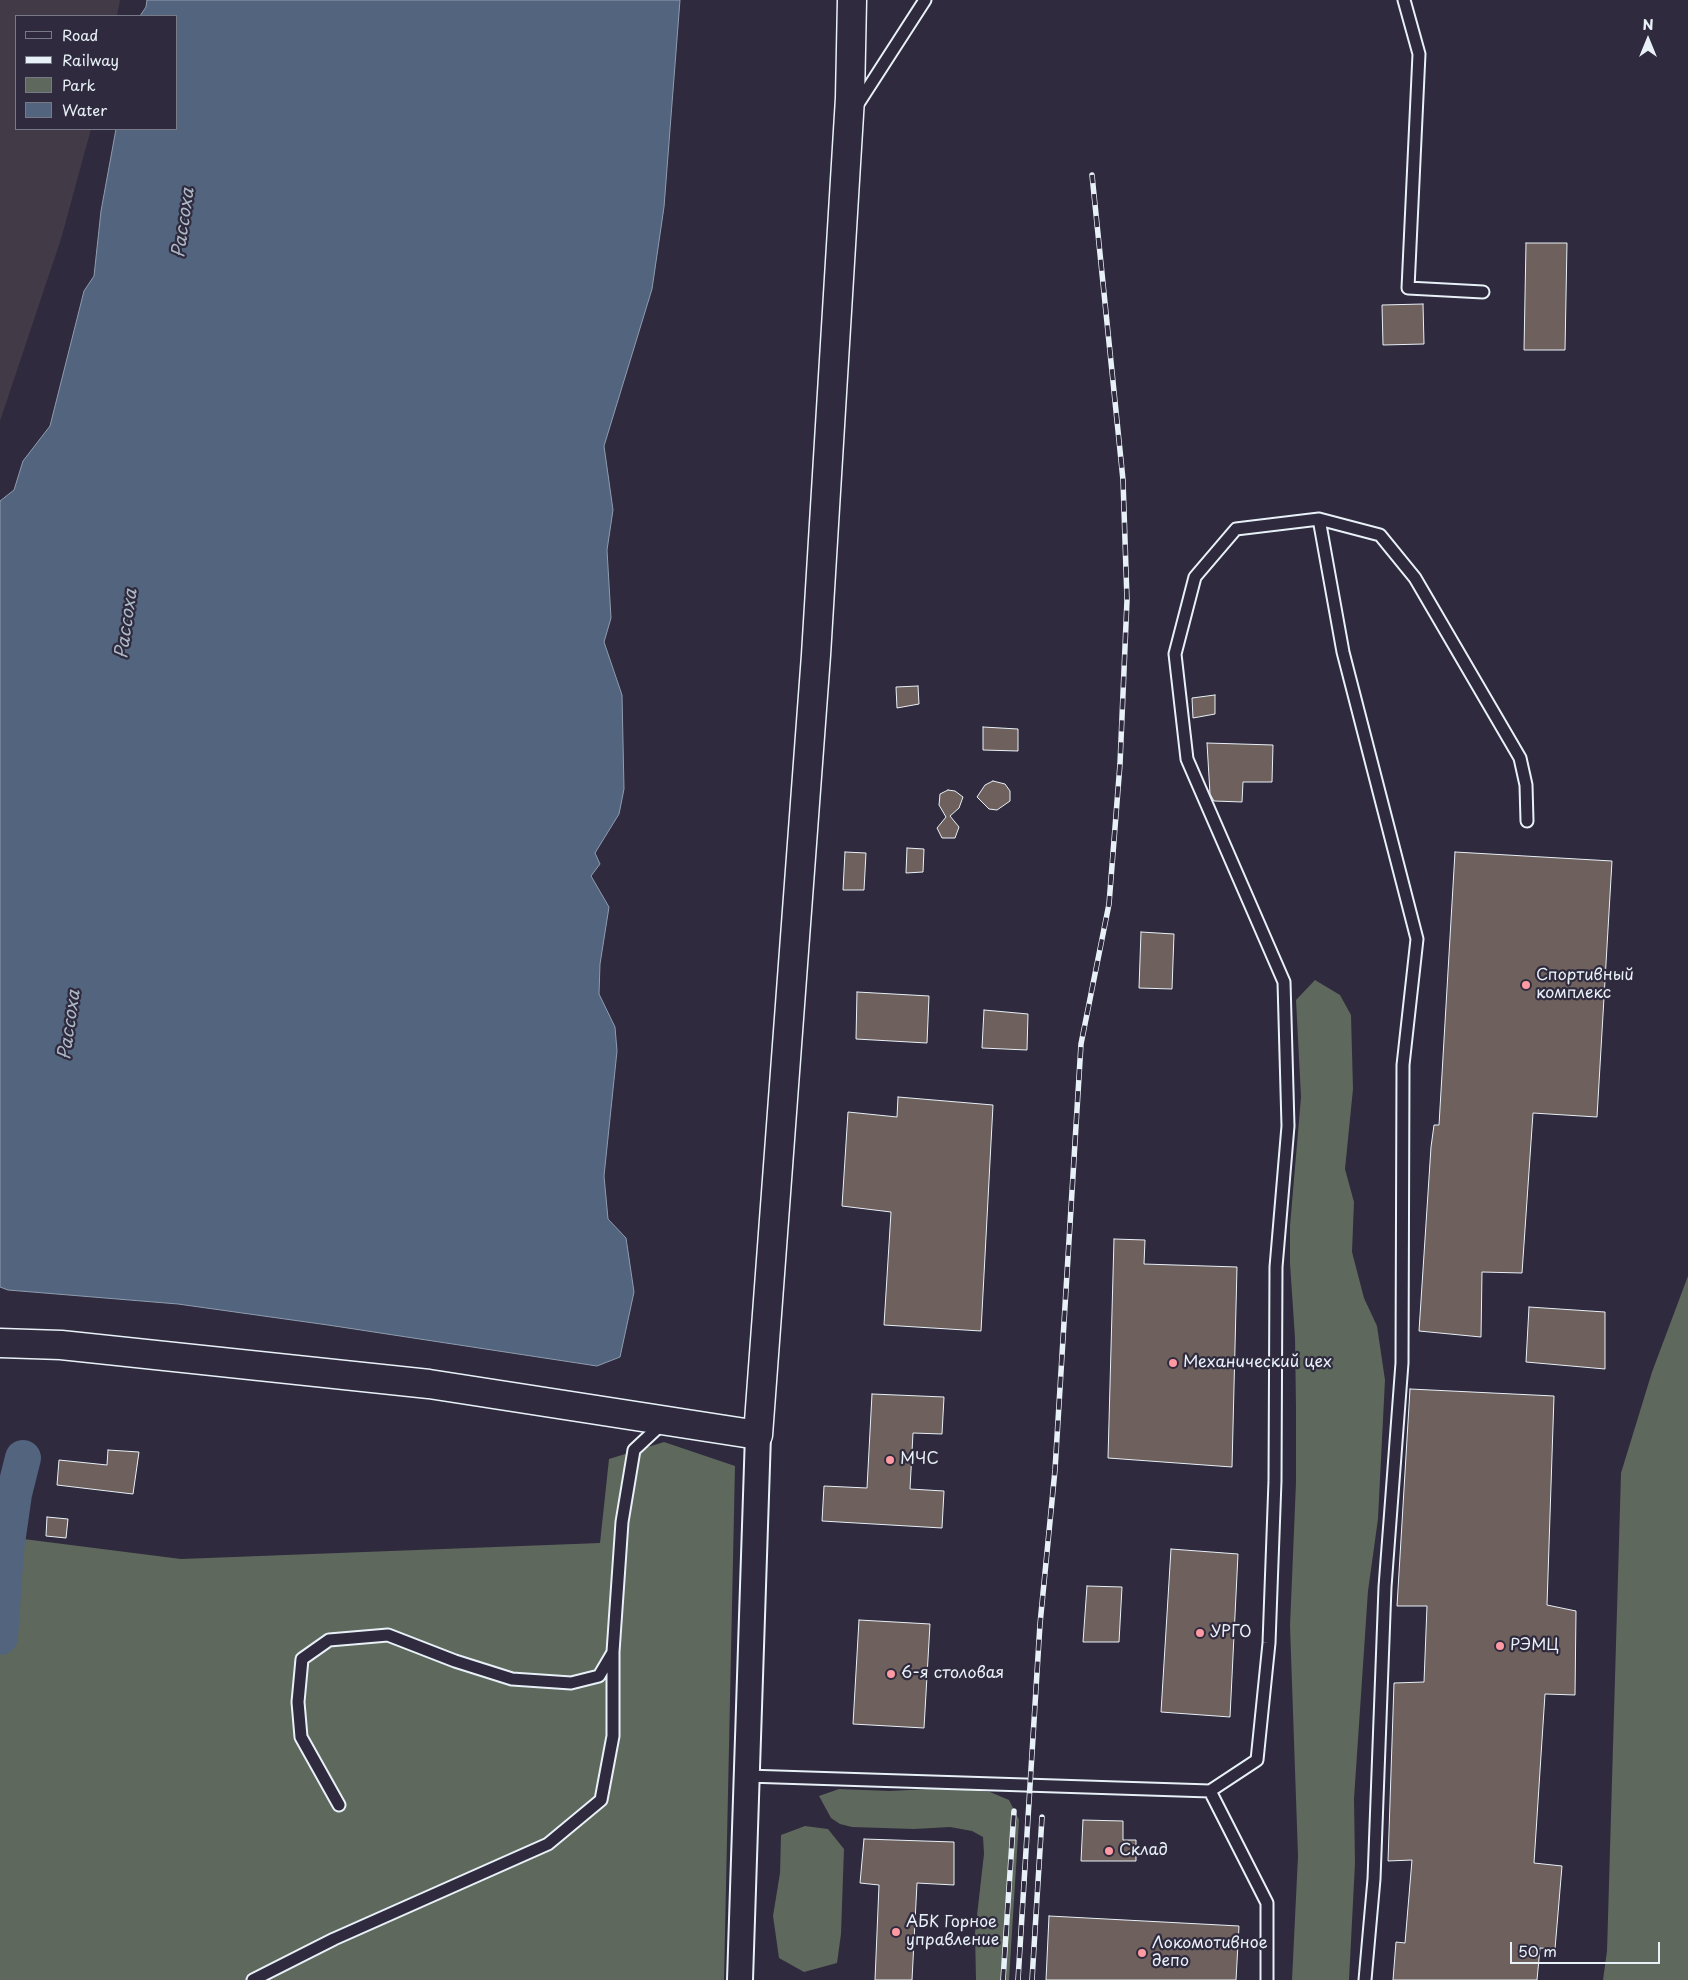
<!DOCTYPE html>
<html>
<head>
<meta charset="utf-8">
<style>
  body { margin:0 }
  #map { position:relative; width:1688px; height:1980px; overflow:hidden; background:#2f2a3d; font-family:"Playpen Sans",sans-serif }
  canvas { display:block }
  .legend { position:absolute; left:15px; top:15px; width:162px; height:115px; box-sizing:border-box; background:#2f2a3d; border:1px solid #797a88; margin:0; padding:6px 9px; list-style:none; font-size:15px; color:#e8f1f8 }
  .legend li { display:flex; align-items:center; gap:10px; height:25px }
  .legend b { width:25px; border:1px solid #797a88 }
  .north { position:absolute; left:1623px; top:15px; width:50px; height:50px; -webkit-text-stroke:4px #2f2a3d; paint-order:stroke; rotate:0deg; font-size:14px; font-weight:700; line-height:20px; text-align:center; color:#e8f1f8 }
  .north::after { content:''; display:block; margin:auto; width:18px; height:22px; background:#e8f1f8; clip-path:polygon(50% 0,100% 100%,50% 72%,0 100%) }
  .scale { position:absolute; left:1510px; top:1942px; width:150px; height:22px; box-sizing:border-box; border:2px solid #e8f1f8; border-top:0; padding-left:6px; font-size:15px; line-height:18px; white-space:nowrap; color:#e8f1f8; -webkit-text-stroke:4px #2f2a3d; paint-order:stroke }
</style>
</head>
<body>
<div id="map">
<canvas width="1688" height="1980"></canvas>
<ul class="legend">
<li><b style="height:6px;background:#2f2a3d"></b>Road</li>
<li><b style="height:6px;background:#e8f1f8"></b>Railway</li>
<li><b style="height:14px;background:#5e685c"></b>Park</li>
<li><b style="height:14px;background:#53647e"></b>Water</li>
</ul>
<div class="north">N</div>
<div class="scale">50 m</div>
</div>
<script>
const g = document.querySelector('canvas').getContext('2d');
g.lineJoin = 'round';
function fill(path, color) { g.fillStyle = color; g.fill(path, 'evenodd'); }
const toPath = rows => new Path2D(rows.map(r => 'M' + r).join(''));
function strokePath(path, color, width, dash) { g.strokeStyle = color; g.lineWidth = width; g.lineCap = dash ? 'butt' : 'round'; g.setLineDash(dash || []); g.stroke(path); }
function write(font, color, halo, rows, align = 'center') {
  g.font = font + ' "Playpen Sans",sans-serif'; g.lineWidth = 4.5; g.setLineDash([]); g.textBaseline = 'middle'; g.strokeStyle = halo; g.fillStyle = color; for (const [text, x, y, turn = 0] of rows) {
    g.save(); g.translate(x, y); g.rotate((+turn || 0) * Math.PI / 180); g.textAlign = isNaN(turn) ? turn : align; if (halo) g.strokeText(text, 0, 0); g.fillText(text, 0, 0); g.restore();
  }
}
fill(toPath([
  [0,0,120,0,117,16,16,16,16,129,91,129,61,239,0,421]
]), '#423a46');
fill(toPath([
  [1315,980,1340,995,1351,1015,1353,1089,1345,1169,1354,1202,1352,1252,1364,1298,1377,1326,1385,1380,1378,1519,1368,1591,1354,1799,1355,1863,1349,1980,1292,1980,1298,1856,1290,1626,1296,1482,1296,1408,1295,1338,1290,1264,1290,1226,1301,1097,1296,1000],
  [1688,1276,1688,1980,1603,1980,1607,1951,1621,1473,1652,1372],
  [664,1442,735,1466,724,1980,0,1980,0,1536,181,1559,600,1543,609,1459],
  [946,1788,990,1792,1009,1800,1019,1820,1009,1980,976,1980,975,1933,984,1854,983,1837,972,1831,950,1827,914,1829,852,1827,840,1824,831,1818,819,1796,839,1789,890,1791],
  [805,1826,828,1829,844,1849,841,1934,837,1963,804,1972,779,1958,773,1916,780,1873,781,1835]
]), '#5e685c');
const water = toPath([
  [147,0,680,0,664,207,652,289,604,446,613,510,607,550,611,618,604,642,622,695,624,789,619,814,595,853,600,864,591,876,609,907,600,964,599,994,615,1027,617,1051,604,1176,608,1219,626,1238,634,1292,620,1357,597,1366,328,1325,178,1304,8,1290,0,1287,0,501,14,490,23,461,50,426,84,291,94,276,101,211,116,129,176,129,176,16,140,16,146,7,147,0]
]);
fill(water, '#53647e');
strokePath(water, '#8f9caf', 1);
strokePath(toPath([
  [0,1637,6,1550,14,1494,23,1458]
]), '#53647e', 36);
const building = toPath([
  [1526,243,1567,243,1565,350,1524,350,1526,243],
  [1423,304,1424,344,1383,345,1382,305,1423,304],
  [918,686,919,704,897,708,896,687,918,686],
  [1215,695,1215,714,1193,718,1192,698,1215,695],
  [983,727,1018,729,1018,751,983,750,983,727],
  [1207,743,1273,745,1272,782,1243,782,1242,802,1214,801,1210,794,1207,743],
  [993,781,1005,784,1010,791,1010,801,997,810,989,809,977,797,985,785,993,781],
  [948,790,955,791,963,797,959,808,950,816,959,827,955,838,942,838,937,828,946,817,939,805,940,794,948,790],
  [907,848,924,849,923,872,906,873,907,848],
  [845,852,866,853,864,890,843,890,845,852],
  [1455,852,1612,861,1597,1117,1533,1113,1522,1273,1482,1272,1481,1337,1419,1331,1431,1147,1434,1125,1439,1125,1455,852],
  [1141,932,1174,934,1172,989,1139,988,1141,932],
  [857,992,929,996,927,1043,856,1039,857,992],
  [984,1010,1028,1014,1027,1050,982,1048,984,1010],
  [898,1097,993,1105,981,1331,884,1325,891,1212,842,1206,848,1112,897,1117,898,1097],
  [1114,1239,1145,1240,1144,1264,1237,1267,1232,1467,1108,1458,1114,1239],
  [1529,1307,1605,1312,1605,1369,1526,1362,1529,1307],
  [1410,1389,1554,1396,1547,1605,1576,1611,1575,1695,1545,1694,1534,1863,1562,1866,1555,1949,1540,1948,1537,1980,1393,1980,1396,1942,1405,1943,1412,1860,1388,1861,1394,1683,1424,1682,1427,1606,1397,1606,1410,1389],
  [872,1394,944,1397,942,1434,913,1433,910,1489,944,1491,942,1528,822,1521,824,1486,867,1488,872,1394],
  [108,1450,139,1452,133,1494,57,1485,59,1460,107,1465,108,1450],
  [47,1517,68,1519,66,1538,46,1536,47,1517],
  [1171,1549,1238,1554,1230,1717,1161,1712,1171,1549],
  [1087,1586,1122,1587,1119,1642,1083,1642,1087,1586],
  [859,1620,930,1624,924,1728,853,1724,859,1620],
  [1083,1820,1123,1821,1123,1840,1136,1840,1136,1861,1081,1861,1083,1820],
  [864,1839,954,1842,954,1885,917,1883,912,1980,875,1980,879,1885,860,1883,864,1839],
  [1049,1916,1239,1926,1236,1980,1046,1980,1049,1916]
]);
fill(building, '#6e605c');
strokePath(building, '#e8f1f8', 1);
const service = toPath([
  [1404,0,1419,54,1408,288,1483,292],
  [856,107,925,0],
  [1319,519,1380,535,1415,578,1520,758,1526,785,1527,821],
  [747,1776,1210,1791,1257,1760,1269,1643,1275,1481,1276,1267,1288,1126,1284,982,1187,759,1175,654,1195,577,1236,529,1319,519,1343,652,1417,939,1403,1065,1402,1363,1385,1587,1374,1879,1365,1980],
  [1210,1791,1267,1903,1267,1980],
  [339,1805,301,1737,298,1702,302,1659,329,1640,388,1635,455,1661,512,1679,571,1683,599,1676,612,1654],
  [253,1980,334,1939,548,1844,601,1800,613,1736,613,1652,622,1522,634,1450,664,1422]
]);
const minor = toPath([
  [740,1980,758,1435]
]);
const tertiary = toPath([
  [0,1343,61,1345,429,1384,758,1435,816,655,850,98,852,0]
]);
strokePath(service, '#e8f1f8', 15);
strokePath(minor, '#e8f1f8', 28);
strokePath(tertiary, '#e8f1f8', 31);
strokePath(service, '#2f2a3d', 11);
strokePath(minor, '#2f2a3d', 24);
strokePath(tertiary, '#2f2a3d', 28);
const rail = toPath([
  [1003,1980,1014,1811],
  [1018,1980,1040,1624,1055,1470,1081,1044,1109,904,1120,764,1127,600,1123,480,1092,175],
  [1032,1980,1042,1817]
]);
strokePath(rail, '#e8f1f8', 5.5);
strokePath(rail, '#2f2a3d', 4, [11]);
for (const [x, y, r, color] of [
  [1526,985,5,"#ff9aa2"],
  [1173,1363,5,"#ff9aa2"],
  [890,1460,5,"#ff9aa2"],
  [1200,1633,5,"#ff9aa2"],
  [1500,1646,5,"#ff9aa2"],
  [891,1674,5,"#ff9aa2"],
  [1109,1851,5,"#ff9aa2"],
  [896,1932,5,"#ff9aa2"],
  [1142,1953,5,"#ff9aa2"]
]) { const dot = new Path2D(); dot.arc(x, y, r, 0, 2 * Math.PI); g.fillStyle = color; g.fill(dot); strokePath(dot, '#2f2a3d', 2); }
write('16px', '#e8f1f8', '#2f2a3d', [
  ["Спортивный",1536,976],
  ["комплекс",1536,994],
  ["Механический цех",1183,1363],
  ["МЧС",900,1460],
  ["УРГО",1210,1633],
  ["РЭМЦ",1510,1646],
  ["6-я столовая",901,1674],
  ["Склад",1119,1851],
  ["АБК Горное",906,1923],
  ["управление",906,1941],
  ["Локомотивное",1152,1944],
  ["депо",1152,1962]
], 'left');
write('italic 18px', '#acb9c7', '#2f2a3d', [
  ["Рассоха",184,223,-82],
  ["Рассоха",127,624,-82],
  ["Рассоха",70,1025,-82]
]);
</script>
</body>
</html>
